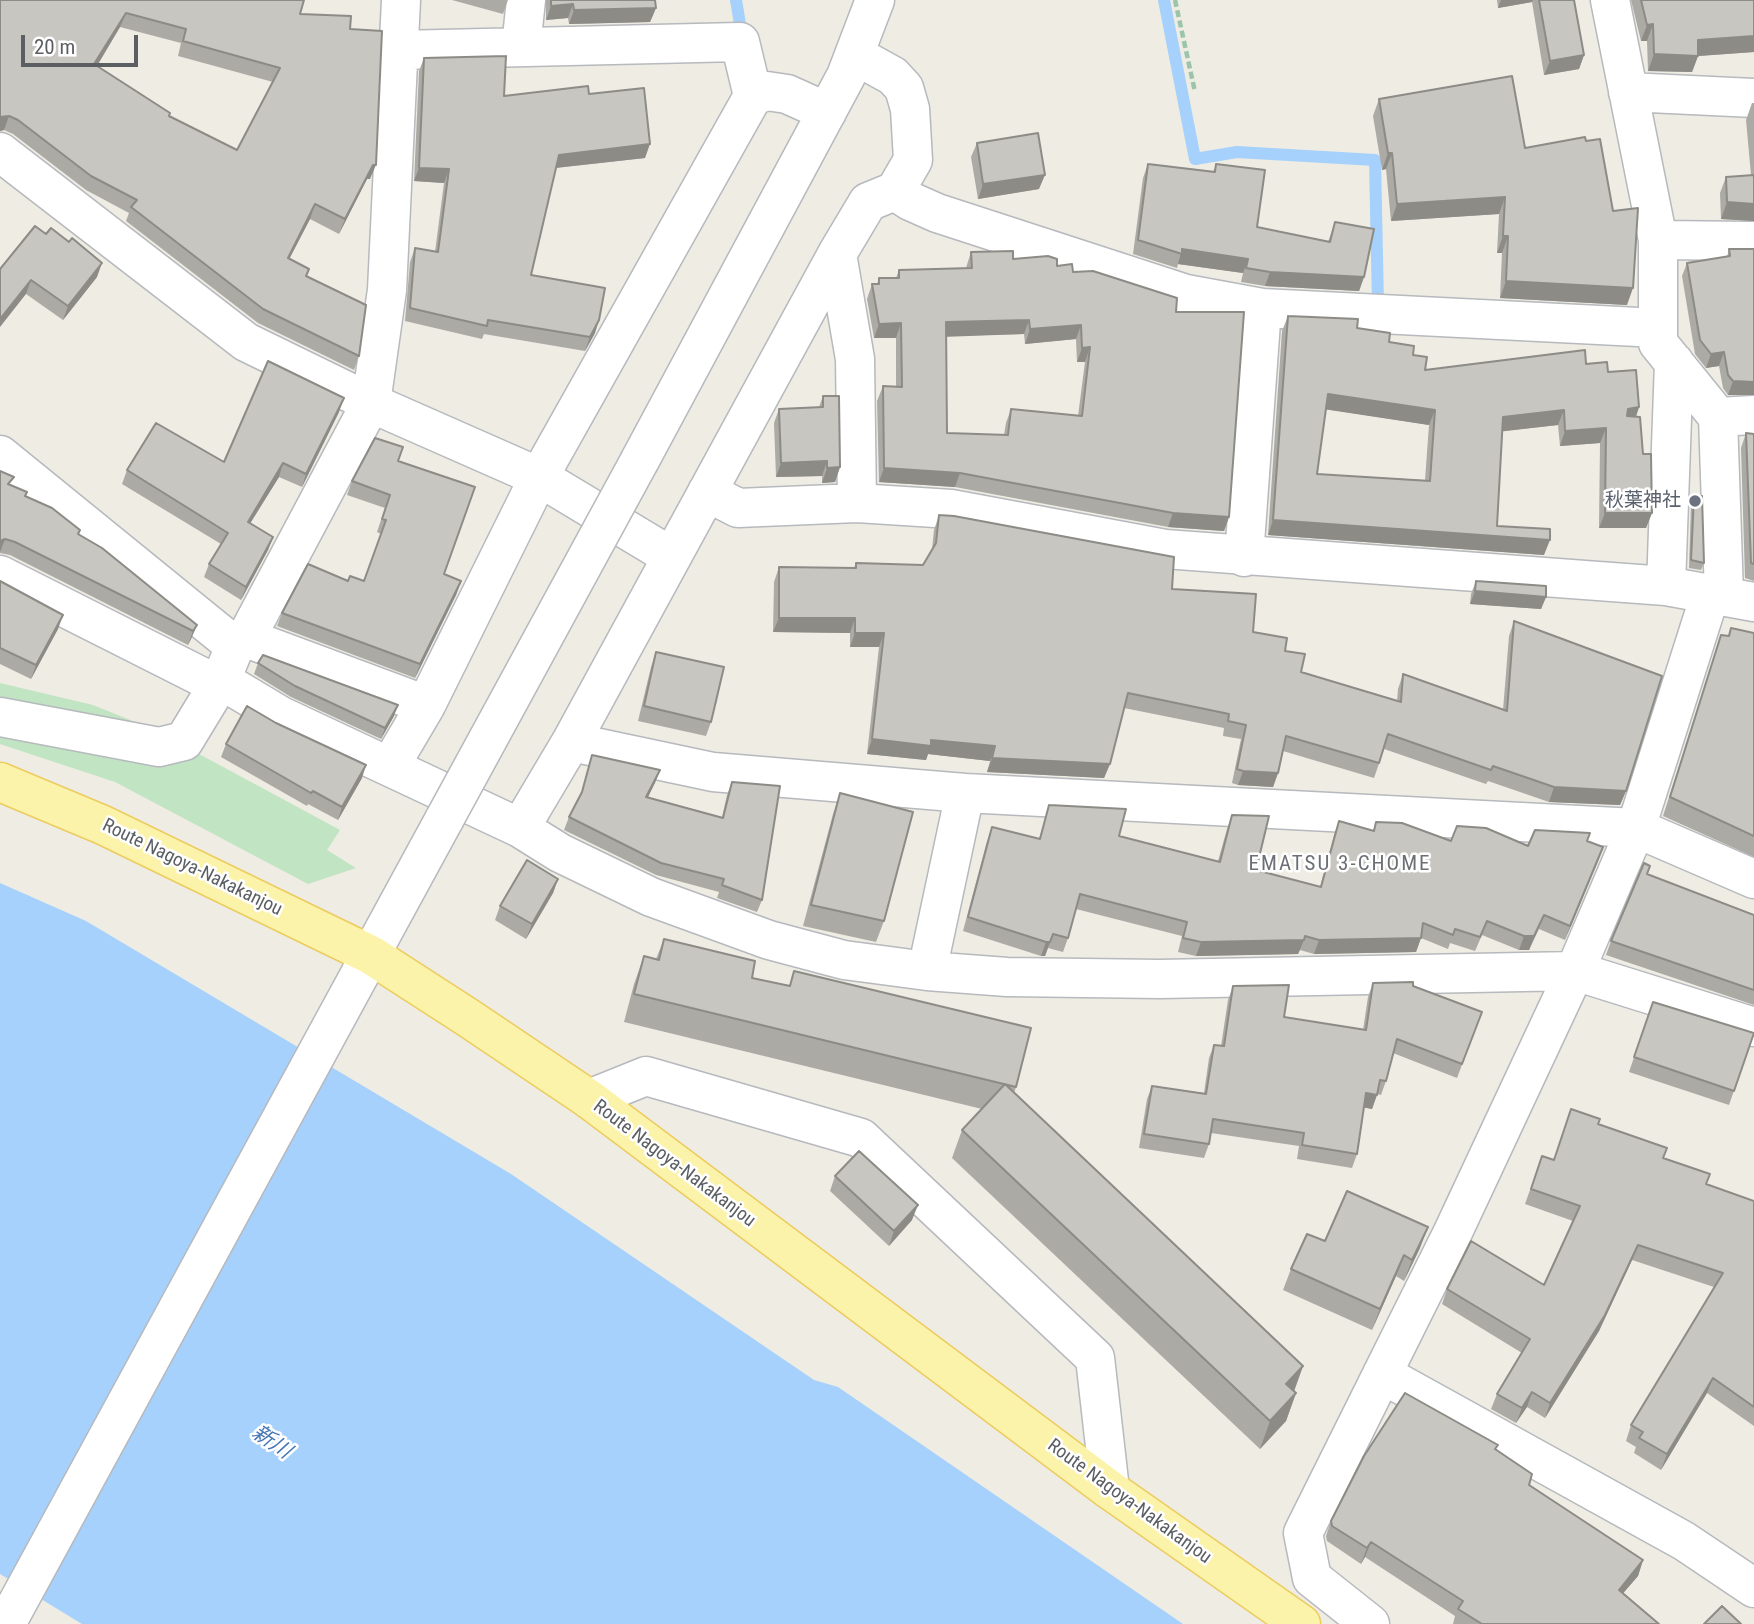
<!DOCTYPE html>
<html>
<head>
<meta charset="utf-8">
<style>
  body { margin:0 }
  #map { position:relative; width:1754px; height:1624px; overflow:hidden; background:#eeece3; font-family:"Roboto Condensed",sans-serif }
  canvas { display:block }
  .scale { position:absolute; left:21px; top:35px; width:117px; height:32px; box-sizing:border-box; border:4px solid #5b5f63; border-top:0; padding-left:9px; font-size:21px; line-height:24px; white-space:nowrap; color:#5b5f63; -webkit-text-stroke:5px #fff; paint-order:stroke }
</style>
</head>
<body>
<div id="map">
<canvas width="1754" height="1624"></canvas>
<div class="scale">20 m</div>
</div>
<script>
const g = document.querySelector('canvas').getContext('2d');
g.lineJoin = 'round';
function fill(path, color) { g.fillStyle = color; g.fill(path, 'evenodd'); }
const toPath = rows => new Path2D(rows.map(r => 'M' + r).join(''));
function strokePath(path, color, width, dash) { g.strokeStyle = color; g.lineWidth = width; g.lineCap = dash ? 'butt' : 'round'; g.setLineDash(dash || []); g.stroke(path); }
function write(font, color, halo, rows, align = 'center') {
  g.font = font + ' "Roboto Condensed","Noto Sans JP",sans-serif'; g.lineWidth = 5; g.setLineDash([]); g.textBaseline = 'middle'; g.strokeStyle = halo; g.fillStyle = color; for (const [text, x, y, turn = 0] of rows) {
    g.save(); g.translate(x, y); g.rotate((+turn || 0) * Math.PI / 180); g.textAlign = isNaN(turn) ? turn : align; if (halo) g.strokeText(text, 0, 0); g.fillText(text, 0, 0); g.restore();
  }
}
fill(toPath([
  [0,683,93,705,145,726,0,705],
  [0,735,188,748,340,830,327,850,356,868,308,884,115,782,0,744]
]), '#c1e4c3');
fill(toPath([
  [0,883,86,921,511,1174,814,1380,838,1387,1183,1624,82,1624,0,1574]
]), '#a5d1fc');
strokePath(toPath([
  [736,0,741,30],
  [1164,0,1195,159,1237,152,1375,160,1378,305]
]), '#a5d1fc', 12);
const minor = toPath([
  [1610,0,1658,240,1658,343,1718,417,1724,595],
  [521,47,526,0],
  [399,50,740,42,753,96],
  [1628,92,1754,98],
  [0,152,246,342,371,403,539,477,672,557],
  [895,191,910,201,937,213,1186,294,1262,308,1658,328],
  [1658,240,1754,241],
  [837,254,855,359,857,503],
  [1718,417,1754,415],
  [0,455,235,646],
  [640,460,846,76,875,0],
  [707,492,738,508,857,503,951,509,1165,549,1666,586,1754,602],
  [1244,557,1262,308],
  [0,575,218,685],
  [1666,586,1674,362],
  [246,638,426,705],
  [221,680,281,716,520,828],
  [0,717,159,747,184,741,221,680,235,646,246,638,371,403,387,290,401,0],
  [571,742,837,254,868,202,895,191,913,160,910,109,904,88,893,76,855,55],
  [390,766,426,705,539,477,753,96,767,91,787,94,827,112],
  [1754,879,1636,828,965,793,713,772,571,742,520,828,560,853,651,897,769,940,844,960,927,971,1007,977,1160,979,1575,971,1754,1027],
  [927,971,965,793],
  [589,1099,646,1076,861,1138,1095,1358,1110,1490],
  [1382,1374,1684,1541,1754,1588],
  [6,1624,445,818],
  [1370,1624,1312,1578,1303,1533,1452,1234,1575,971,1636,828,1711,592]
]);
const major = toPath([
  [0,782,103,825,371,955,467,1017,589,1099,1110,1490,1301,1624]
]);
strokePath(minor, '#b6b9bd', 41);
strokePath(major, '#eccc5e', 41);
strokePath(toPath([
  [1175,0,1195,92]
]), '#9ac5a9', 4.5, [7, 3.5]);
strokePath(minor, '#fff', 38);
strokePath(major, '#fcf3aa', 38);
const minorBridge = toPath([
  [445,818,640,460]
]);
strokePath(minorBridge, '#b6b9bd', 41, []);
strokePath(minorBridge, '#fff', 38);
fill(toPath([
  [0,0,300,14,350,29,370,179,367,179,339,234,310,219,289,259,307,277,359,356,354,370,258,323,126,221,129,213,86,190,13,134,4,130,0,131],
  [120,27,181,43,178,56,273,82,237,150,169,116,97,66],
  [452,0,508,0,503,14],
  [546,0,655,0,656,8,650,22,569,24,568,18,546,20],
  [1497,0,1574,0,1584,55,1579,69,1544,75,1532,2,1498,8],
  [1631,0,1754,0,1754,52,1698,56,1692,72,1648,71,1647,41,1641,41],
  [424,58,504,96,589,94,645,158,556,168,531,275,595,333,585,351,484,334,482,339,405,321,410,262,415,248,435,252,444,183,414,181,419,71],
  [1379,99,1525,148,1627,305,1500,298,1502,253,1497,253,1499,214,1391,221,1386,169,1382,170,1373,116],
  [1752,103,1754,103,1754,221,1721,219,1720,193,1726,177,1751,175,1746,120],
  [977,143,1039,189,978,199,971,157],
  [1148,164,1213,172,1216,164,1257,227,1328,242,1335,222,1364,277,1359,291,1265,286,1241,282,1243,273,1178,264,1177,268,1133,254,1143,178],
  [1729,249,1754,395,1728,395,1723,388,1719,366,1706,368,1695,354,1682,276,1687,263,1727,257],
  [971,252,1057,266,1176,312,1229,517,1224,531,1168,527,955,487,879,482,877,401,883,386,896,387,896,338,874,338,867,299,872,284,877,284,879,278,896,278,899,270,966,268],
  [1024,334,1025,344,1076,339,1077,362,1085,362,1078,416,1011,409,1006,423,1004,435,947,433,946,336],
  [0,269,97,277,63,320,26,294],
  [1288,316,1357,328,1389,342,1413,355,1425,370,1586,364,1608,372,1639,407,1636,417,1643,454,1652,513,1646,528,1599,528,1600,443,1560,446,1558,425,1502,431,1497,526,1544,555,1268,535,1282,331],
  [1326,409,1429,425,1425,480,1317,474],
  [823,396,840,467,835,482,822,483,822,476,776,477,774,423,779,409,819,407],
  [339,412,302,487,279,477,250,523,273,537,268,550,241,600,204,577,209,564,221,544,122,484,127,470,224,462],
  [1746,433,1754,434,1754,581,1745,578,1741,448],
  [398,461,444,574,461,581,456,595,415,678,277,626,282,613,364,581,381,534,377,532,385,508,347,495,352,481],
  [0,471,11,485,78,534,197,625,191,639,188,645,10,555,0,553],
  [1694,496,1704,563,1701,570,1689,568,1691,504],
  [939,515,1172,589,1253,632,1285,651,1301,672,1397,701,1398,689,1403,674,1503,710,1509,636,1514,621,1626,791,1620,805,1549,802,1488,781,1486,784,1384,749,1374,778,1283,751,1278,773,1273,787,1238,785,1232,783,1241,739,1223,736,1224,728,1124,708,1110,764,1104,778,987,772,990,761,928,754,926,760,867,754,879,647,850,647,850,633,773,632,774,582,779,567,854,568,856,563,923,565,932,550,934,530],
  [0,581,58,629,31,679,0,664],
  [1476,581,1546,597,1541,609,1470,604,1471,594],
  [1731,628,1754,633,1754,857,1663,816,1721,635,1728,636],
  [656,652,711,722,706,736,638,721,651,667],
  [258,663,394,716,381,739,291,697,254,674],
  [226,744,362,778,338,820,308,804,307,806,221,757],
  [592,755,660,770,648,797,722,817,727,795,732,782,762,900,757,912,717,898,719,892,656,875,564,830,569,817,580,797],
  [840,793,884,921,876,942,803,926,833,814],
  [1049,805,1119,836,1218,861,1227,829,1232,815,1256,870,1320,887,1334,835,1339,821,1373,831,1376,822,1451,841,1528,846,1587,841,1603,847,1565,940,1539,929,1529,950,1519,950,1482,935,1475,951,1450,943,1448,949,1421,938,1416,952,1314,954,1300,950,1298,954,1196,956,1178,952,1182,936,1076,909,1068,938,1063,952,1048,948,1045,956,1041,956,963,931,987,841,992,827,1039,839],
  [1647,874,1754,915,1754,1005,1606,955,1611,941],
  [558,879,553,893,526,939,495,920,500,906],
  [664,939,752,978,789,986,794,971,1016,1087,1014,1093,1303,1366,1294,1391,1296,1393,1286,1421,1260,1449,952,1158,962,1130,982,1109,624,1022,634,984,644,956,656,959],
  [1373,983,1413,986,1482,1012,1457,1078,1393,1053,1386,1081,1381,1095,1377,1094,1372,1109,1364,1107,1357,1154,1352,1168,1297,1159,1299,1146,1211,1133,1209,1144,1204,1158,1139,1148,1147,1099,1152,1086,1204,1093,1209,1058,1214,1045,1221,1046,1228,1000,1233,986,1284,1017,1363,1030,1368,997],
  [1653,1002,1754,1033,1729,1105,1629,1072],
  [1598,1124,1663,1158,1706,1184,1754,1201,1754,1426,1707,1393,1661,1470,1634,1453,1636,1447,1626,1441,1631,1425,1714,1287,1632,1260,1599,1331,1545,1418,1527,1407,1516,1423,1491,1409,1497,1394,1522,1353,1442,1304,1447,1289,1544,1285,1573,1221,1525,1204,1542,1156,1554,1160],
  [835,1176,912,1220,889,1246,830,1191],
  [1325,1241,1420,1248,1404,1281,1396,1276,1372,1330,1283,1290,1291,1269],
  [1496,1450,1529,1485,1643,1560,1638,1576,1623,1593,1659,1624,1453,1624,1455,1616,1365,1557,1361,1564,1327,1541,1326,1536,1331,1521]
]), '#acaaa5');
fill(toPath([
  [1501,0,1533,0,1532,2,1498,8],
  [573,4,568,18,546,20,551,6],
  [656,8,650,22,569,24,574,10],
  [126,13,120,27,89,79,94,64],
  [1653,24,1647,41,1641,41,1647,25],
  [1754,36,1754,52,1698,56,1692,72,1648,71,1654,54,1698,40],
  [1584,55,1579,69,1544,75,1550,61],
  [9,116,4,130,0,131,0,117],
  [650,144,645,158,554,168,559,155],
  [1388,153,1392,153,1386,169,1382,170],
  [373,165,376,165,370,179,367,179,339,234,345,219],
  [419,168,449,169,444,183,414,181],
  [1045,175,1039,189,978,199,983,184],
  [1505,197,1499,214,1391,221,1397,204],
  [1727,202,1754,204,1754,221,1721,219],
  [315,204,310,219,282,273,288,258],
  [1503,236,1508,236,1502,253,1497,253],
  [1182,249,1248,259,1243,273,1178,264],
  [102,263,97,277,63,320,68,306],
  [1270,272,1364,277,1359,291,1265,286],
  [31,280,26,294,0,327,0,319],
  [1506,281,1633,288,1627,305,1500,298],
  [599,320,595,333,585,351,590,337],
  [1029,320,1024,334,941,337,946,322],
  [901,323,896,338,874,338,879,324],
  [1081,325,1076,339,1025,344,1030,329],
  [1090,347,1085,362,1077,362,1082,348],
  [1724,352,1719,366,1706,368,1711,354],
  [1733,381,1754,382,1754,395,1728,395],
  [1328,394,1435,410,1429,425,1323,409],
  [344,398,339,412,302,487,306,474],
  [1639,407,1634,422,1622,424,1628,409],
  [1564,410,1558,425,1497,432,1503,417],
  [1606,428,1600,443,1560,446,1565,431],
  [827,461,822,476,776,477,781,463],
  [283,463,279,477,243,535,248,522],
  [840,467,835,482,822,483,827,468],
  [884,468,960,473,955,487,879,482],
  [1173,513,1229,517,1224,531,1168,527],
  [1605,513,1652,513,1646,528,1599,528],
  [1273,520,1550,540,1544,555,1268,535],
  [273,537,268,550,241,600,246,587],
  [5,539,0,552,0,541],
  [461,581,456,595,415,678,420,664],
  [1475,591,1546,597,1541,609,1470,604],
  [63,615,58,629,31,679,36,665],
  [779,618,855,618,850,633,773,632],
  [197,625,191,639,188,645,193,631],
  [855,633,884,633,879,647,850,647],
  [398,705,394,716,381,739,385,728],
  [872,739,931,740,995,746,990,761,928,754,926,760,867,754],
  [992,758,1110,764,1104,778,987,772],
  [366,765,362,778,338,820,342,807],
  [660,770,655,783,642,809,646,797],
  [1243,771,1278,773,1273,787,1238,785],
  [1554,787,1626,791,1620,805,1549,802],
  [1603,847,1598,861,1565,940,1570,926],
  [558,879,553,893,526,939,532,924],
  [1544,915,1529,950,1519,950,1524,936],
  [1421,938,1416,952,1314,954,1319,940],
  [1304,940,1298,954,1196,956,1201,942],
  [1046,942,1050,942,1045,956,1041,956],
  [1366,1093,1377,1095,1372,1109,1361,1107],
  [918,1205,912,1220,889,1246,894,1231],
  [1428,1227,1420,1248,1404,1281,1412,1260],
  [1638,1245,1632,1260,1599,1331,1545,1418,1550,1403],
  [1404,1255,1396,1276,1372,1330,1380,1309],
  [1303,1366,1293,1394,1286,1384],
  [1713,1378,1707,1393,1661,1470,1667,1454],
  [1532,1392,1527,1407,1516,1423,1522,1408],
  [1296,1393,1286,1421,1260,1449,1270,1421],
  [1371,1542,1365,1557,1361,1564,1367,1548],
  [1643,1560,1638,1576,1613,1605,1619,1590]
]), '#8c8b86');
const building = toPath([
  [0,0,304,0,300,14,351,16,350,29,382,31,376,165,373,165,345,219,315,204,288,258,309,269,306,276,366,305,359,356,263,309,131,207,137,200,91,176,18,120,9,116,0,117,0,0],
  [126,13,186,29,183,41,280,68,237,150,169,116,170,113,94,64,126,13],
  [551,0,655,0,656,8,574,10,573,4,551,6,551,0],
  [1539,0,1574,0,1584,55,1550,61,1539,0],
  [1641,0,1754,0,1754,36,1698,40,1698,56,1654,54,1653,24,1647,25,1641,0],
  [506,56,504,96,588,86,589,94,644,88,650,144,559,155,531,275,605,288,599,320,590,337,488,320,487,326,410,308,415,248,438,252,449,169,419,168,424,58,506,56],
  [1512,76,1525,148,1585,137,1586,141,1600,139,1613,211,1638,208,1633,288,1506,281,1508,236,1503,236,1505,197,1397,204,1392,153,1388,153,1379,99,1512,76],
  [1038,133,1045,175,983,184,977,143,1038,133],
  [1148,164,1215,172,1216,164,1265,170,1257,227,1330,242,1335,222,1374,229,1364,277,1270,272,1246,268,1248,259,1182,249,1182,254,1138,240,1148,164],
  [1754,175,1754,204,1727,202,1726,177,1754,175],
  [35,226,46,234,51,228,69,242,72,238,102,263,68,306,31,280,0,319,0,269,35,226],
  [1729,249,1754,249,1754,382,1733,381,1728,375,1724,352,1711,354,1700,340,1687,263,1730,256,1729,249],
  [1013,251,1013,259,1048,256,1057,259,1057,266,1072,264,1073,272,1093,271,1177,298,1176,312,1244,312,1229,517,1173,513,960,473,884,468,883,386,902,387,901,323,879,324,872,284,879,284,879,278,899,278,899,270,972,268,971,252,1013,251],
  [1029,320,1030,329,1081,325,1082,348,1090,347,1082,416,1011,409,1008,435,947,433,946,322,1029,320],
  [1288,316,1358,319,1357,328,1390,333,1389,342,1414,346,1413,355,1427,357,1425,370,1585,350,1586,364,1607,362,1608,372,1636,370,1639,407,1628,409,1627,416,1640,417,1643,454,1651,454,1652,513,1605,513,1606,428,1565,431,1564,410,1503,417,1497,526,1550,529,1550,540,1273,520,1288,316],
  [1328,394,1435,410,1430,481,1317,474,1328,394],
  [268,361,344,398,306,474,283,463,248,522,273,537,246,587,209,564,228,533,127,470,156,423,224,462,268,361],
  [823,396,839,396,840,467,827,468,827,461,781,463,779,409,823,407,823,396],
  [1746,433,1754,434,1754,564,1751,563,1746,433],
  [375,438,403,447,398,461,475,487,444,574,461,581,420,664,282,613,308,564,348,581,350,576,364,581,386,520,382,519,390,495,352,481,375,438],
  [0,471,14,477,8,484,27,492,25,496,52,508,80,530,78,534,102,548,197,625,193,631,15,542,5,539,0,541,0,471],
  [1694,496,1702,496,1704,563,1691,560,1694,496],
  [939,515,954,516,1174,557,1172,589,1256,594,1253,632,1287,638,1285,651,1305,654,1301,672,1401,702,1403,674,1507,711,1514,621,1662,676,1626,791,1554,787,1493,766,1491,770,1388,734,1379,763,1286,736,1278,773,1243,771,1237,769,1246,725,1228,721,1229,714,1128,693,1110,764,992,758,995,746,931,740,931,746,872,739,884,633,855,633,855,618,779,618,779,567,856,568,856,563,923,565,936,543,939,515],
  [0,581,63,615,36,665,0,648,0,581],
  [1476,581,1546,586,1546,597,1475,591,1476,581],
  [1731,628,1754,633,1754,836,1670,797,1721,635,1729,636,1731,628],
  [656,652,724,667,711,722,644,706,656,652],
  [263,655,398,705,385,728,295,686,258,663,263,655],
  [247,706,276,723,366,765,342,807,313,791,311,793,226,744,247,706],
  [592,755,660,770,646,797,723,818,732,782,780,786,762,900,722,885,724,879,661,863,569,817,582,792,592,755],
  [840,793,913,812,884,921,811,905,840,793],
  [1049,805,1126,809,1119,836,1220,862,1232,815,1269,816,1256,870,1321,887,1339,821,1374,831,1376,822,1402,823,1451,841,1457,826,1486,828,1528,846,1535,830,1590,833,1587,841,1603,847,1570,926,1544,915,1534,936,1524,936,1487,921,1480,937,1455,929,1453,935,1423,923,1421,938,1319,940,1305,936,1304,940,1201,942,1183,938,1187,922,1080,894,1068,938,1053,934,1050,942,1046,942,968,917,992,827,1040,839,1049,805],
  [527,860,558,879,532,924,500,906,527,860],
  [1644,863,1650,866,1647,874,1754,915,1754,990,1611,941,1644,863],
  [664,939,755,961,752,978,790,986,794,971,1031,1028,1016,1087,634,994,644,956,659,960,664,939],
  [1413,982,1413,986,1482,1012,1462,1064,1397,1039,1386,1081,1380,1080,1377,1095,1366,1093,1357,1154,1302,1145,1304,1133,1213,1119,1209,1144,1144,1134,1152,1086,1206,1094,1214,1045,1224,1046,1233,986,1289,985,1284,1017,1366,1030,1373,983,1413,982],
  [1653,1002,1754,1033,1734,1091,1634,1057,1653,1002],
  [1005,1084,1303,1366,1286,1384,1296,1393,1270,1421,962,1130,1005,1084],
  [1571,1109,1600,1119,1598,1124,1667,1148,1663,1158,1710,1174,1706,1184,1754,1201,1754,1407,1713,1378,1667,1454,1639,1438,1643,1432,1631,1425,1723,1273,1638,1245,1605,1315,1550,1403,1532,1392,1522,1408,1497,1394,1530,1339,1447,1289,1471,1241,1544,1285,1580,1206,1531,1189,1542,1156,1554,1160,1571,1109],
  [859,1151,918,1205,894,1231,835,1176,859,1151],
  [1347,1191,1428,1227,1412,1260,1404,1255,1380,1309,1291,1269,1307,1234,1325,1241,1347,1191],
  [1405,1393,1498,1445,1495,1449,1532,1474,1529,1485,1643,1560,1619,1590,1659,1624,1482,1624,1458,1609,1463,1601,1371,1542,1367,1548,1332,1526,1331,1521,1364,1456,1405,1393],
  [1722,1606,1741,1624,1704,1624,1722,1606]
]);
fill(building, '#c8c6c0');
strokePath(building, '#8c8b86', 2);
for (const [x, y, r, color] of [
  [1695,501,7,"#6b7280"]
]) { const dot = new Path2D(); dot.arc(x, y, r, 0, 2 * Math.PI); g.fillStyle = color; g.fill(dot); strokePath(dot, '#fff', 2.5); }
write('19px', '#5b616d', '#fff', [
  ["秋葉神社",1681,501]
], 'right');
write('19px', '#5b5f63', '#fff', [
  ["Route Nagoya-Nakakanjou",192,868,26],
  ["Route Nagoya-Nakakanjou",674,1164,37],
  ["Route Nagoya-Nakakanjou",1129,1502,36]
]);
g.letterSpacing = '2px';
write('21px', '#6c7075', '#fff', [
  ["EMATSU 3-CHOME",1340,865]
]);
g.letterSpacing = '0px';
write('italic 21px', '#4576b6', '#fff', [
  ["新川",271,1443,34]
]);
</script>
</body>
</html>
